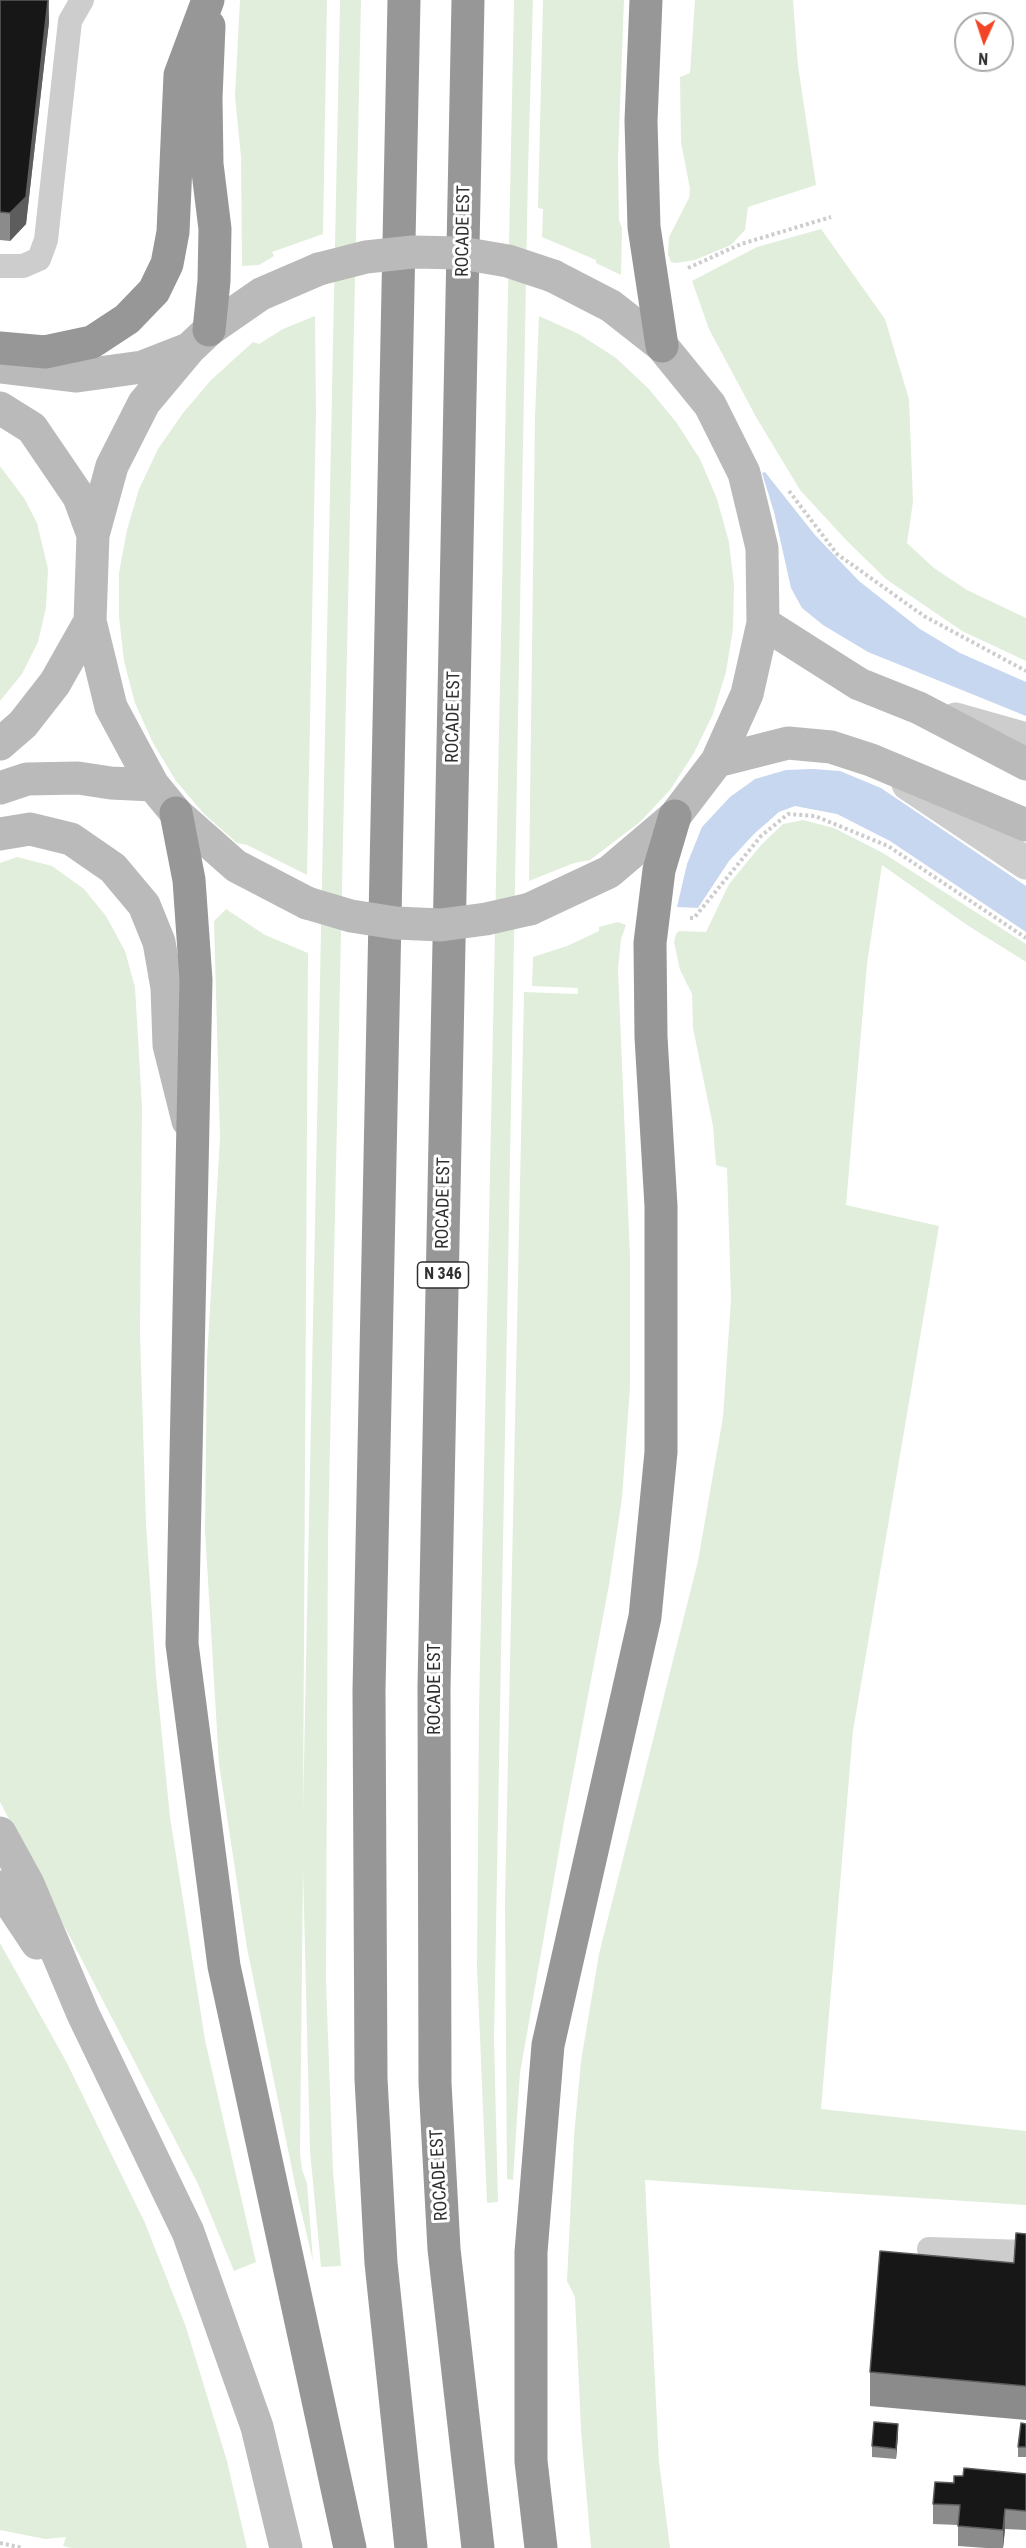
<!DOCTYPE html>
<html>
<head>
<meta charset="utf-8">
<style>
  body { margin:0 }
  #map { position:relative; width:1026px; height:2548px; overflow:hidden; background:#fff; font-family:"Roboto Condensed",sans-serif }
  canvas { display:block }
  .north { position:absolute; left:954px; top:12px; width:60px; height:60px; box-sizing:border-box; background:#fff; border:2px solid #acacac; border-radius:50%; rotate:183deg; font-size:16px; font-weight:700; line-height:24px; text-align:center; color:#303030 }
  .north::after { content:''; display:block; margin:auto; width:21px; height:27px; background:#f24426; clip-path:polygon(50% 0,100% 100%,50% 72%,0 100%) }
</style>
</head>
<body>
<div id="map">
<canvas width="1026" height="2548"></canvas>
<div class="north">N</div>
</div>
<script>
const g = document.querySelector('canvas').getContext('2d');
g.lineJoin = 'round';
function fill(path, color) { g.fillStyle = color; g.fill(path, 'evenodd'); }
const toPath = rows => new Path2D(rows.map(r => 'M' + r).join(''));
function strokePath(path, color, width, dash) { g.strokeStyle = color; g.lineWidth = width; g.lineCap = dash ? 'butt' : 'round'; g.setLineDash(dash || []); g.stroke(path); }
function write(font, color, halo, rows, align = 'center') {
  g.font = font + ' "Roboto Condensed",sans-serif'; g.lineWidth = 6; g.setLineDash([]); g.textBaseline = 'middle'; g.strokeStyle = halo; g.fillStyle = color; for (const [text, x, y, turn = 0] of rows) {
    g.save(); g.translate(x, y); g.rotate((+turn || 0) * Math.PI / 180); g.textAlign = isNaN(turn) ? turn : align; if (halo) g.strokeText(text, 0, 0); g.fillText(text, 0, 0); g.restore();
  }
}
fill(toPath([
  [240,0,327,0,323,234,272,252,274,256,259,265,242,266,241,157,235,96],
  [340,0,361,0,328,1541,326,1981,333,2171,341,2266,321,2267,310,2151,303,1870,300,2153,302,2170,307,2183,313,2261,296,2189,247,1948,219,1764,205,1531,207,1359,220,1138,214,921,226,909,265,935,308,953,303,1810],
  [514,0,533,0,528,170,494,2039,498,2202,487,2203,477,1967,479,1710],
  [543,0,624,0,618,158,619,220,622,228,621,275,596,263,596,260,542,237,543,209,538,208],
  [695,0,793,0,798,66,816,185,748,207,745,230,731,245,695,260,676,263,671,262,668,255,669,237,689,198,690,189,681,142,680,77,690,73],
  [821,229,885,319,909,399,913,502,907,543,934,568,967,590,1026,618,1026,661,962,631,886,579,847,541,800,490,756,417,709,329,692,281,757,247],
  [315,316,316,413,307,875,247,845,237,843,204,814,176,781,153,743,135,703,124,661,119,617,119,573,127,530,139,489,158,449,183,413,211,380,253,342,259,344,283,329],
  [539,316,579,334,616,358,648,388,676,422,700,459,717,499,729,542,734,585,733,629,726,672,713,714,694,753,670,790,640,822,590,860,574,863,529,881,535,417],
  [0,466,24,498,37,523,48,569,46,608,38,642,22,674,0,701],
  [803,820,834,828,883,853,1026,944,1026,962,967,925,882,865,867,964,846,1205,939,1226,853,1731,821,2109,1026,2131,1026,2205,645,2180,659,2462,670,2548,591,2548,581,2430,575,2297,567,2281,574,2136,581,2061,599,1954,698,1561,723,1417,731,1299,727,1168,716,1165,713,1126,693,1028,692,994,680,970,674,942,676,934,679,931,706,932,729,884,762,844,783,824],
  [17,857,52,866,84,889,106,916,125,951,135,987,142,1106,140,1333,146,1523,156,1676,170,1817,205,2040,256,2262,234,2271,198,2184,0,1802,0,863],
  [618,922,626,925,621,939,618,969,630,1257,630,1387,622,1498,609,1585,564,1822,520,2073,513,2180,507,2179,505,1902,524,992,578,994,578,988,532,986,533,957,567,946,599,931,599,927],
  [0,1943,67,2063,145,2223,186,2327,227,2461,247,2548,71,2548,63,2546,66,2537,45,2539,0,2530]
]), '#e2eedc');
fill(toPath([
  [765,472,815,535,859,581,920,629,960,653,1026,682,1026,716,868,652,823,625,802,608,791,588,774,512,762,473],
  [813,769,840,771,881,788,1026,886,1026,932,890,841,837,814,795,806,779,812,754,834,729,861,698,908,677,907,687,864,702,827,730,797,755,779,786,770]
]), '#c7d7ef');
strokePath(toPath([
  [688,268,741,244,831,217],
  [789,491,837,554,924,616,1026,671],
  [690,918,694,918,761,836,788,814,815,816,888,846,1026,938],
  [0,2543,23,2548]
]), '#cdcdcd', 4, [3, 3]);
strokePath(toPath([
  [0,266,23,266,39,259,46,240,70,21,82,0],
  [929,2249,1026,2252]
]), '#cdcdcd', 24);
strokePath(toPath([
  [956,719,1026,739],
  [908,784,1026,863]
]), '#cdcdcd', 33);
strokePath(toPath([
  [0,367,77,376,142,367,188,349],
  [0,408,32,428,79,497,93,535],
  [763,623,859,684,919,708,1026,764],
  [0,744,23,724,55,683,90,621],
  [717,761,788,743,831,747,871,760,1026,825],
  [0,788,27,779,78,778,111,783,153,785],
  [0,834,30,829,71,839,113,868,144,905,159,942,167,988,169,1045,188,1121],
  [307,903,236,866,176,813,153,785,111,707,90,621,93,535,112,466,144,403,190,348,209,330,261,294,319,269],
  [530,909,609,872,675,816,717,761,747,694,763,623,762,548,744,473,710,405,662,346,611,306,553,276],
  [0,1833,28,1884,83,2014,188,2232,257,2427,286,2548],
  [0,1887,37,1943]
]), '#bababa', 33);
strokePath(toPath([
  [404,0,369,1690,371,2079,381,2263,411,2548],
  [468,0,434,1687,435,2083,444,2249,478,2548],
  [646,0,641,121,644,227,662,346],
  [209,330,214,281,215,229,207,164,206,98,209,26],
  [0,348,45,352,92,342,127,319,154,291,167,264,173,232,180,75,208,0],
  [176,813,189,880,196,980,182,1644,224,1966,350,2548],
  [541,2548,531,2461,531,2252,548,2045,645,1617,661,1452,661,1206,651,1037,650,943,659,870,675,816]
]), '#979797', 33);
strokePath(toPath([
  [319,269,366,257,413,252,461,253,508,261,553,276],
  [307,903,351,916,396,923,441,925,486,919,530,909]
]), '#bababa', 33);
fill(toPath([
  [0,0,49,0,49,22,26,224,10,241,0,240],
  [1026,2234,1026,2420,870,2406,870,2372,1014,2263],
  [1026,2424,1026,2457,1018,2457,1018,2447],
  [898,2435,896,2459,872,2457,872,2446],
  [1026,2474,1026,2530,1005,2529,1003,2548,986,2548,958,2546,958,2525,933,2524,933,2504,954,2483,963,2476]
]), '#8b8b8b');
fill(toPath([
  [48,0,49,22,26,224,10,241,10,213],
  [898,2424,898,2435,896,2459,896,2449],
  [1005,2509,1005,2529,1003,2548,1003,2530]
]), '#5d5d5d');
const building = toPath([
  [0,0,48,0,26,197,10,213,0,212,0,0],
  [1016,2233,1026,2234,1026,2386,870,2372,880,2251,1014,2263,1016,2233],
  [874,2422,898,2424,896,2449,872,2446,874,2422],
  [1021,2423,1026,2424,1026,2447,1018,2447,1021,2423],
  [964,2468,1026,2474,1026,2511,1005,2509,1003,2530,958,2526,960,2505,933,2504,935,2482,954,2483,954,2476,963,2476,964,2468]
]);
fill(building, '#171717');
strokePath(building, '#5d5d5d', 1.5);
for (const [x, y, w] of [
  [443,1275,51]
]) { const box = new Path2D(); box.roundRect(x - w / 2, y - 13, w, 26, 4.5); g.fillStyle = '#fff'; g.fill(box); strokePath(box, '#303030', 1.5); }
write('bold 16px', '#303030', null, [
  ["N 346",443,1275]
]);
write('18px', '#303030', '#fff', [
  ["ROCADE EST",464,231,-89],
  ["ROCADE EST",454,717,-89],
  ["ROCADE EST",444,1203,-89],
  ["ROCADE EST",435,1689,-90],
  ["ROCADE EST",440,2175,-93]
]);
</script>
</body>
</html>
